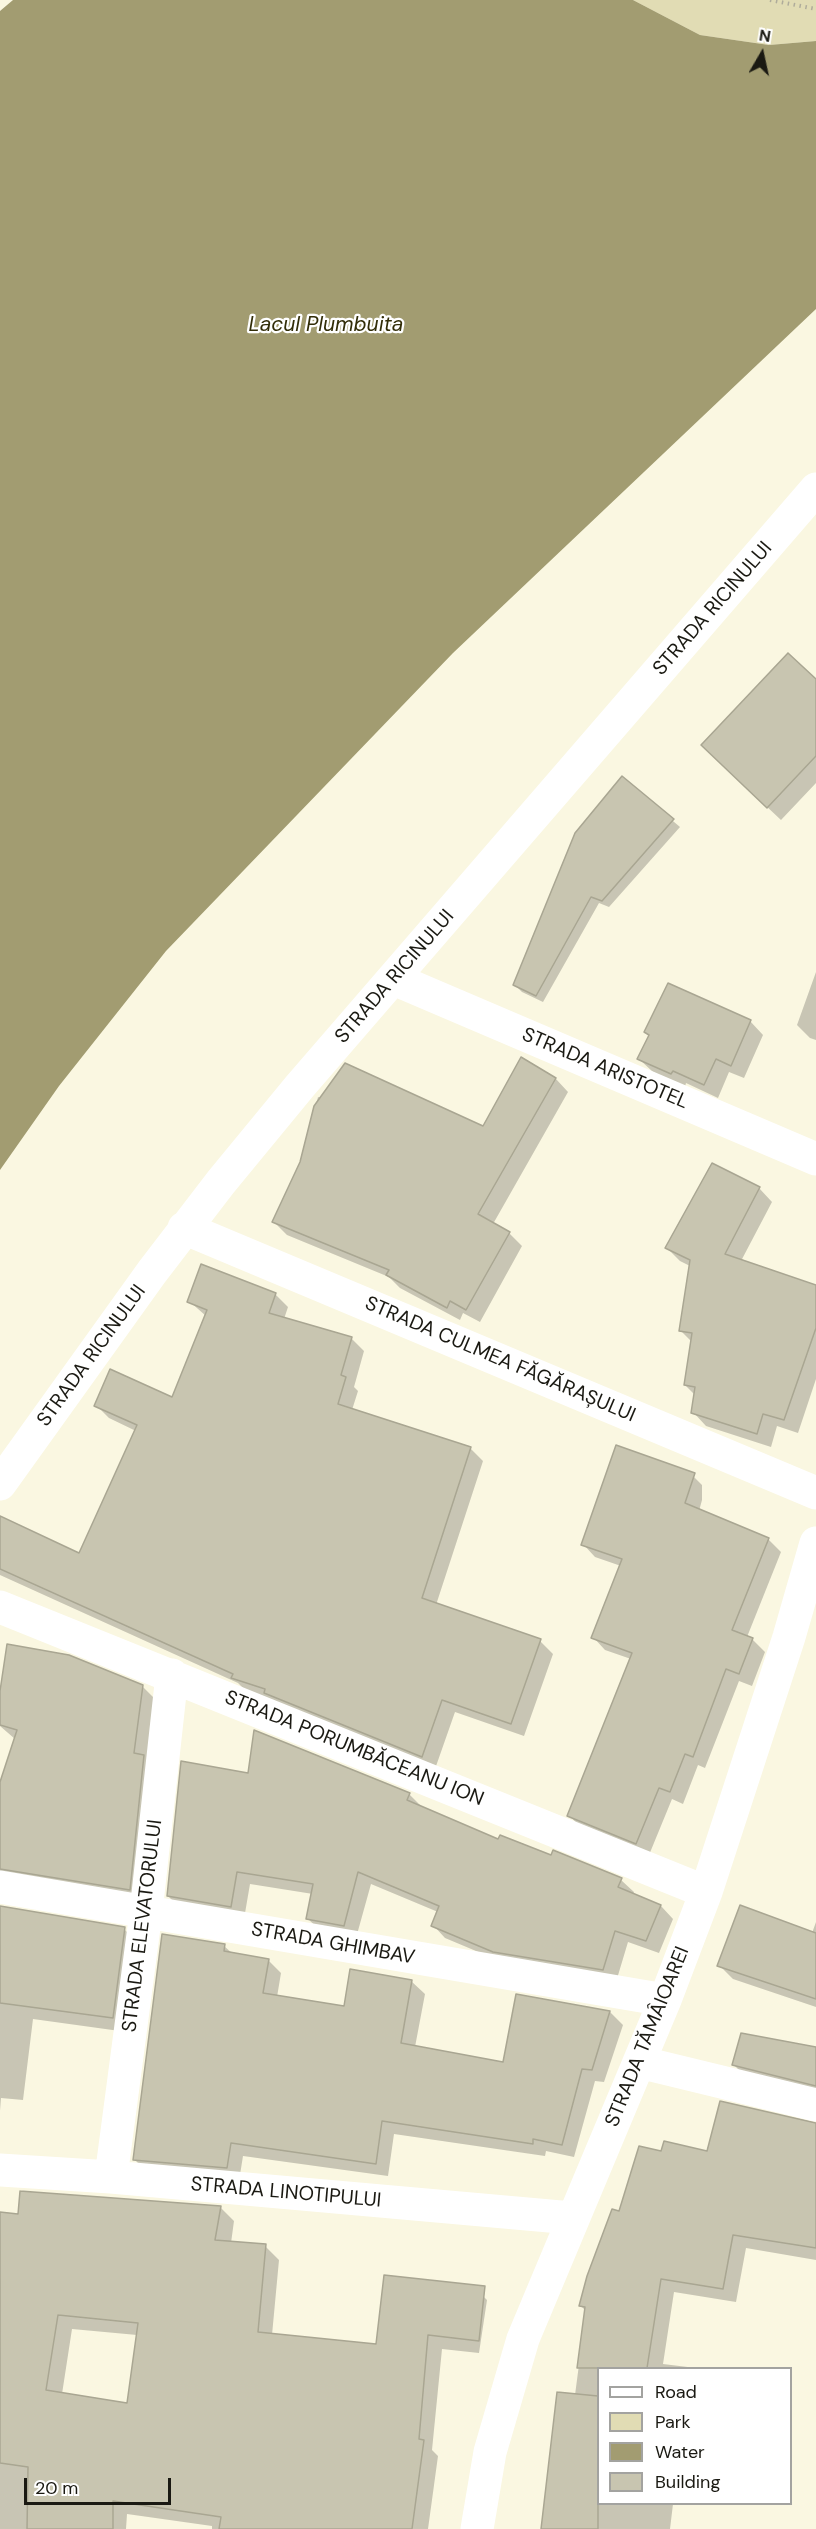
<!DOCTYPE html>
<html>
<head>
<meta charset="utf-8">
<style>
  body { margin:0 }
  #map { position:relative; width:816px; height:2529px; overflow:hidden; background:#faf7e1; font-family:"DM Sans",sans-serif }
  canvas { display:block }
  .legend { position:absolute; left:597px; top:2367px; width:195px; height:138px; box-sizing:border-box; background:#fff; border:2px solid #a3a3a0; margin:0; padding:8px 10px; list-style:none; font-size:18px; color:#1a1912 }
  .legend li { display:flex; align-items:center; gap:12px; height:30px }
  .legend b { width:30px; border:2px solid #a3a3a0 }
  .north { position:absolute; left:732px; top:24px; width:60px; height:60px; -webkit-text-stroke:4px #fff; paint-order:stroke; rotate:9deg; font-size:16px; font-weight:700; line-height:24px; text-align:center; color:#1a1912 }
  .north::after { content:''; display:block; margin:auto; width:21px; height:27px; background:#1a1912; clip-path:polygon(50% 0,100% 100%,50% 72%,0 100%) }
  .scale { position:absolute; left:24px; top:2478px; width:147px; height:27px; box-sizing:border-box; border:3px solid #1a1912; border-top:0; padding-left:8px; font-size:18px; line-height:21px; white-space:nowrap; color:#1a1912; -webkit-text-stroke:4px #fff; paint-order:stroke }
</style>
</head>
<body>
<div id="map">
<canvas width="816" height="2529"></canvas>
<ul class="legend">
<li><b style="height:8px;background:#fff"></b>Road</li>
<li><b style="height:16px;background:#e1dcb4"></b>Park</li>
<li><b style="height:16px;background:#a29c71"></b>Water</li>
<li><b style="height:16px;background:#c8c5b0"></b>Building</li>
</ul>
<div class="north">N</div>
<div class="scale">20 m</div>
</div>
<script>
const g = document.querySelector('canvas').getContext('2d');
g.lineJoin = 'round';
function fill(path, color) { g.fillStyle = color; g.fill(path, 'evenodd'); }
const toPath = rows => new Path2D(rows.map(r => 'M' + r).join(''));
function strokePath(path, color, width, dash) { g.strokeStyle = color; g.lineWidth = width; g.lineCap = dash ? 'butt' : 'round'; g.setLineDash(dash || []); g.stroke(path); }
function write(font, color, halo, rows, align = 'center') {
  g.font = font + ' "DM Sans",sans-serif'; g.lineWidth = 4.5; g.setLineDash([]); g.textBaseline = 'middle'; g.strokeStyle = halo; g.fillStyle = color; for (const [text, x, y, turn = 0] of rows) {
    g.save(); g.translate(x, y); g.rotate((+turn || 0) * Math.PI / 180); g.textAlign = isNaN(turn) ? turn : align; if (halo) g.strokeText(text, 0, 0); g.fillText(text, 0, 0); g.restore();
  }
}
fill(toPath([
  [633,0,816,0,816,41,769,45,700,35]
]), '#e1dcb4');
fill(toPath([
  [13,0,633,0,700,35,769,45,816,41,816,309,453,653,166,951,59,1086,0,1170,0,11]
]), '#a29c71');
fill(toPath([
  [816,681,816,783,781,820,716,759],
  [622,778,680,827,609,907,599,903,543,1002,522,992,515,985],
  [816,972,816,1040,810,1038,797,1025],
  [750,1021,763,1035,744,1078,729,1072,718,1098,686,1083,685,1087,653,1072,639,1059],
  [556,1079,568,1092,493,1224,509,1233,522,1246,480,1322,463,1313,460,1320,400,1288,389,1277,287,1235,274,1222,301,1163,318,1097,483,1128],
  [759,1188,772,1202,741,1261,816,1287,816,1379,798,1433,777,1426,771,1447,706,1426,693,1412,695,1395,685,1385,692,1342,680,1330,690,1266,680,1261,667,1248],
  [275,1294,288,1307,284,1319,351,1338,364,1351,354,1387,358,1391,352,1410,470,1448,483,1461,436,1605,540,1641,553,1654,524,1736,455,1712,435,1769,246,1691,238,1683,0,1575,0,1525,79,1555,136,1431,109,1418,96,1405,172,1399,206,1316,189,1301],
  [689,1472,702,1485,702,1500,699,1511,768,1539,781,1552,747,1637,752,1639,765,1652,752,1686,739,1681,705,1768,698,1765,683,1804,672,1799,649,1855,581,1828,569,1815,631,1659,605,1650,593,1637,621,1566,595,1557,583,1544],
  [142,1686,156,1700,143,1903,0,1888,0,1787,15,1739,0,1726,0,1701],
  [249,1775,409,1794,422,1807,499,1841,621,1880,634,1892,633,1895,661,1906,673,1919,659,1953,628,1942,616,1982,507,1964,445,1938,433,1925,438,1912,371,1884,356,1938,321,1931,308,1919,313,1894,250,1884,244,1919,181,1909,168,1896],
  [0,1908,124,1929,138,1943,127,2032,33,2019,23,2100,1,2098,0,2111],
  [816,1922,816,2007,733,1979,719,1965,812,1933],
  [224,1946,233,1954,268,1960,281,1973,277,1997,345,2008,411,1981,425,1994,415,2047,504,2063,517,1995,610,2012,623,2025,604,2082,595,2081,574,2157,546,2151,545,2156,394,2134,388,2176,243,2156,239,2181,148,2173,135,2160],
  [816,2048,816,2095,747,2078,734,2065],
  [816,2125,816,2260,746,2248,736,2302,674,2292,663,2364,696,2368,598,2368,598,2504,673,2504,670,2529,542,2529,575,2395,586,2311,581,2306,620,2213,662,2153,708,2153],
  [220,2207,234,2221,231,2243,265,2246,279,2260,272,2335,377,2346,473,2286,487,2300,479,2353,442,2349,432,2450,438,2456,428,2529,212,2529,212,2526,127,2514,126,2529,0,2529,0,2214,20,2215],
  [72,2329,137,2335,128,2405,62,2394]
]), '#0003');
const building = toPath([
  [788,653,816,679,816,756,767,808,701,745,788,653],
  [622,776,674,819,602,901,591,897,536,996,513,985,575,833,622,776],
  [668,983,751,1020,731,1066,716,1059,704,1085,673,1071,671,1074,637,1059,649,1035,644,1032,668,983],
  [521,1057,556,1078,478,1214,510,1232,466,1310,450,1301,447,1308,386,1275,389,1270,272,1222,300,1162,314,1106,345,1063,483,1126,521,1057],
  [712,1163,760,1187,725,1254,816,1285,816,1328,784,1420,763,1414,757,1434,691,1413,695,1387,684,1385,692,1333,679,1331,690,1260,665,1248,712,1163],
  [201,1264,276,1293,269,1313,352,1337,341,1375,346,1377,338,1404,471,1447,422,1598,541,1639,511,1724,442,1700,422,1757,264,1693,265,1689,231,1678,233,1674,0,1569,0,1516,79,1553,137,1425,94,1406,110,1369,172,1397,207,1310,187,1302,201,1264],
  [616,1445,695,1473,685,1503,769,1538,732,1630,753,1638,739,1674,726,1669,693,1757,685,1754,670,1792,659,1788,636,1844,567,1816,632,1653,591,1638,622,1559,581,1545,616,1445],
  [7,1644,69,1655,143,1685,134,1753,144,1755,130,1890,0,1869,0,1782,17,1730,0,1725,0,1691,7,1644],
  [254,1730,410,1793,407,1800,498,1839,500,1835,551,1855,553,1850,622,1878,618,1887,661,1905,646,1941,615,1931,603,1970,493,1952,431,1926,439,1906,358,1872,344,1926,306,1919,313,1884,237,1872,231,1907,167,1896,181,1761,248,1773,254,1730],
  [740,1905,816,1933,816,1999,717,1966,740,1905],
  [0,1906,125,1927,113,2018,0,2003,0,1906],
  [162,1934,225,1944,224,1951,269,1959,263,1993,344,2006,350,1969,412,1980,401,2043,503,2062,516,1994,610,2011,592,2070,582,2069,562,2145,533,2139,533,2144,382,2121,376,2164,231,2143,227,2168,133,2160,162,1934],
  [741,2033,816,2047,816,2086,732,2065,741,2033],
  [720,2101,816,2123,816,2248,733,2235,723,2289,661,2279,647,2368,577,2368,585,2307,579,2306,587,2276,612,2209,619,2211,639,2146,661,2151,664,2141,707,2151,720,2101],
  [20,2191,221,2206,215,2240,266,2244,258,2332,376,2344,384,2275,485,2286,479,2341,428,2335,419,2439,424,2440,412,2529,219,2529,221,2517,113,2501,113,2529,27,2529,28,2467,0,2463,0,2212,18,2214,20,2191],
  [58,2315,138,2323,127,2403,46,2390,58,2315],
  [557,2392,598,2396,598,2529,541,2529,557,2392]
]);
fill(building, '#c8c5b0');
strokePath(building, '#a9a692', 1.5);
strokePath(toPath([
  [770,0,816,9]
]), '#afac9b', 4, [1.5, 4.5]);
strokePath(toPath([
  [394,979,816,1159],
  [184,1228,816,1493],
  [0,1484,152,1272,221,1182,300,1086,816,489],
  [0,1607,706,1892],
  [0,1887,665,2000],
  [639,2062,816,2105],
  [0,2170,111,2177,572,2218],
  [111,2177,146,1912,172,1675],
  [477,2529,490,2452,523,2339,665,2000,706,1892,789,1637,816,1543]
]), '#fff', 33);
write('20px', '#1a1912', '#fff', [
  ["STRADA RICINULUI",713,609,-49],
  ["STRADA RICINULUI",395,977,-49],
  ["STRADA ARISTOTEL",605,1069,23],
  ["STRADA RICINULUI",92,1356,-54],
  ["STRADA CULMEA FĂGĂRAȘULUI",500,1360,23],
  ["STRADA PORUMBĂCEANU ION",354,1749,22],
  ["STRADA ELEVATORULUI",143,1926,-83],
  ["STRADA GHIMBAV",333,1944,10],
  ["STRADA TĂMÂIOAREI",648,2037,-68],
  ["STRADA LINOTIPULUI",286,2193,5]
]);
write('italic 21px', '#322d08', '#fff', [
  ["Lacul Plumbuita",326,325]
]);
</script>
</body>
</html>
